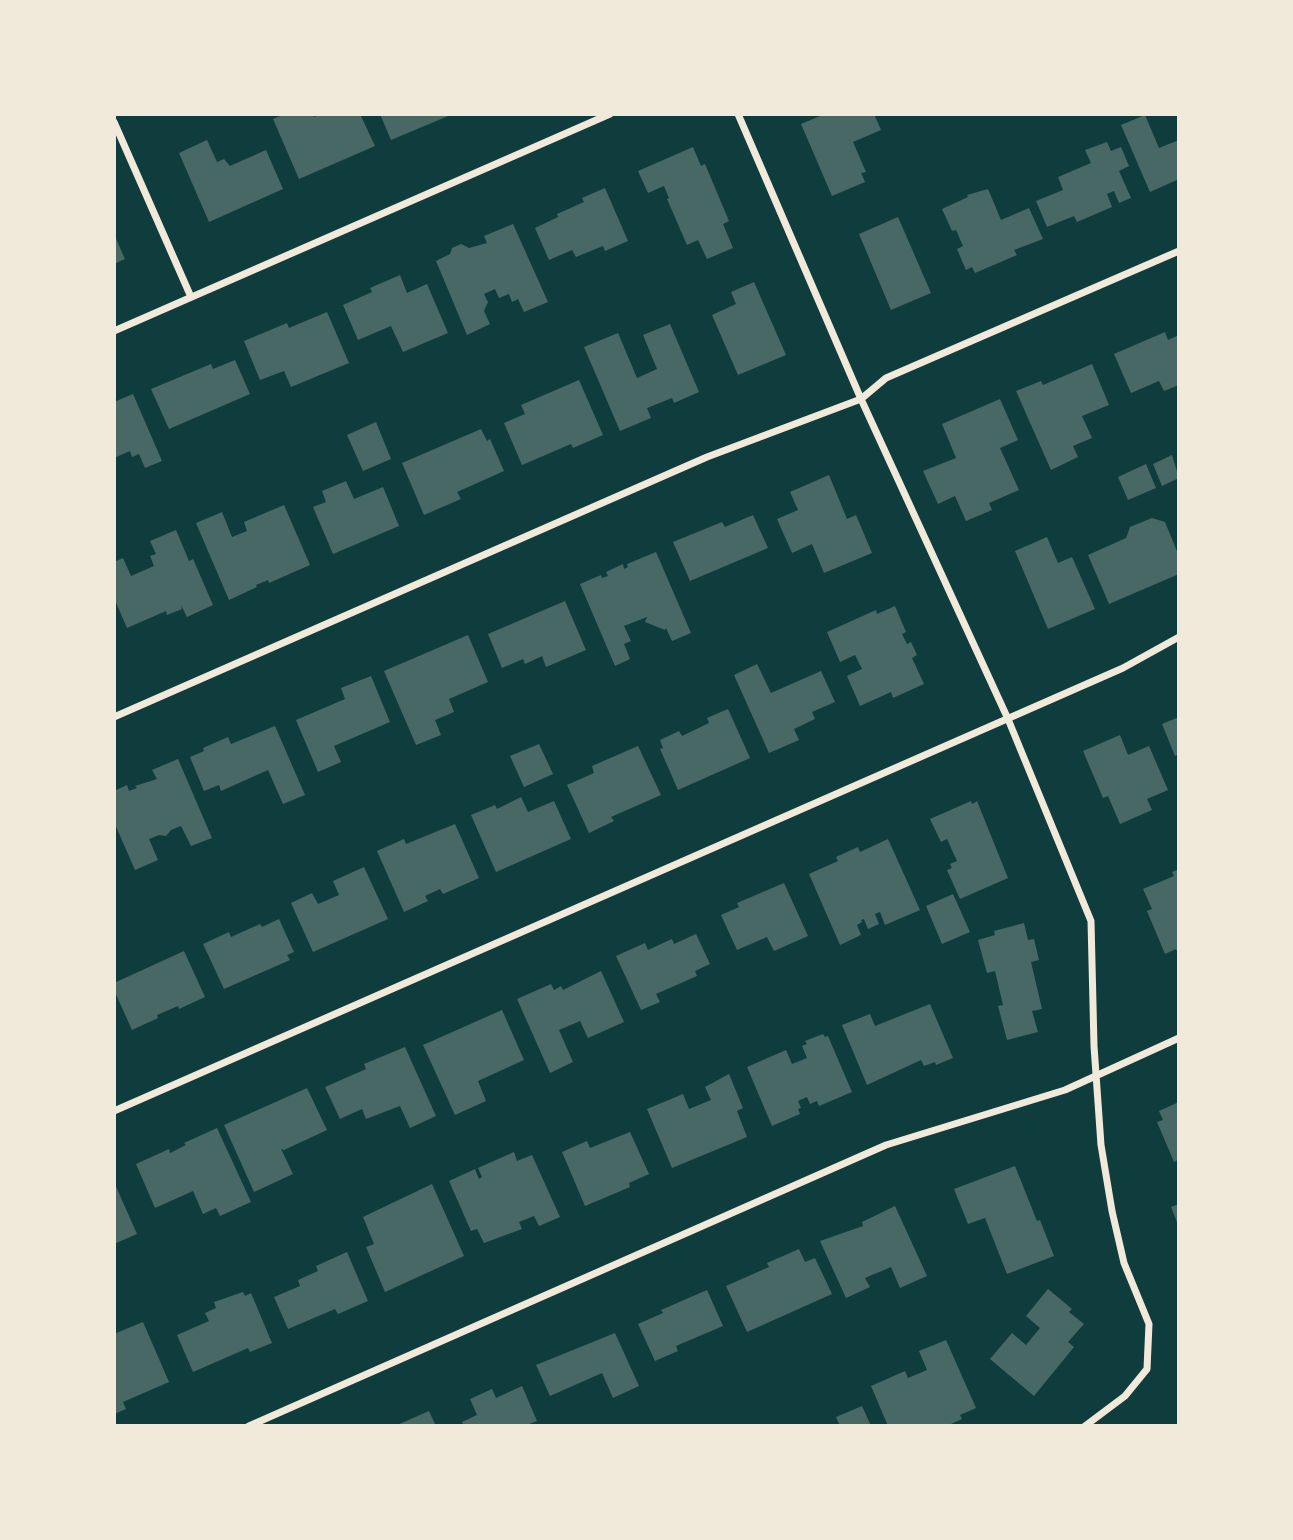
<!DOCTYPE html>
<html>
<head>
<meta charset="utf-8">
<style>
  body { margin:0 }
  #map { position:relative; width:1293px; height:1540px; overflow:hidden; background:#0f3d3e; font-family:"Golos Text",sans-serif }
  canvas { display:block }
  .frame { position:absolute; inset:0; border:116px solid #f1e9da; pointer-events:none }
</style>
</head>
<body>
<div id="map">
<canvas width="1293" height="1540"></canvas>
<div class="frame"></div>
</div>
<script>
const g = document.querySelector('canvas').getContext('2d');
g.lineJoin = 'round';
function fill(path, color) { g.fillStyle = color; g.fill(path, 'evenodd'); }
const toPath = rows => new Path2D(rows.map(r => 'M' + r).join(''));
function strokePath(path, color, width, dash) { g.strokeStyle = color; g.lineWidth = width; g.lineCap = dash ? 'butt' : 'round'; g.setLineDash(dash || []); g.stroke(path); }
fill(toPath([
  [285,114,312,114,314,117,321,114,360,114,375,146,299,179,273,119],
  [380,114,453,114,391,140],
  [825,114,874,114,881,130,853,142,866,172,861,173,865,182,832,196,801,124],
  [1145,115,1159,148,1179,140,1179,179,1150,192,1121,125],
  [207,140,217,162,224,159,230,166,266,150,283,189,209,222,179,153],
  [1107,142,1111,151,1121,147,1129,166,1119,171,1131,198,1119,203,1114,191,1107,194,1112,207,1077,222,1074,216,1047,227,1036,201,1063,190,1058,177,1091,163,1085,150],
  [693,147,701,166,705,164,729,221,723,224,733,248,707,259,698,240,687,245,667,199,669,198,664,186,648,193,638,171],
  [605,188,628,241,605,251,603,246,576,257,572,250,549,260,535,228,558,217,557,214,584,202,582,198],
  [988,189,1001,220,1029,208,1043,239,1014,250,1017,255,975,273,972,267,966,270,957,249,963,246,956,230,952,231,942,209,968,197,967,195],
  [898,217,931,293,891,310,859,234],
  [513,224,548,302,524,312,518,299,512,302,509,294,499,298,495,289,484,294,488,302,484,311,490,324,467,335,436,261,450,254,452,248,461,244,469,248,487,243,484,236],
  [114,234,125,259,114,264],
  [400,275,407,293,427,284,448,333,403,352,391,326,358,340,343,305,372,292,370,288],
  [754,282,786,355,738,375,712,315,736,304,731,292],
  [327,312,349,363,291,387,284,371,260,380,244,341,287,323,289,328],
  [670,324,699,392,674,403,672,398,647,408,651,418,620,431,584,347,618,333,637,378,657,369,643,335],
  [1165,332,1168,340,1179,335,1179,385,1164,391,1159,381,1131,393,1114,354],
  [235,360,250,394,169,429,151,389,211,364,213,369],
  [1092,364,1109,405,1082,416,1092,438,1073,446,1078,457,1051,470,1016,391,1041,381,1043,385],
  [579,380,603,435,573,448,571,444,522,465,504,423,525,414,521,405],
  [133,394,162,461,145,468,139,454,132,457,130,451,114,458,114,402],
  [1000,399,1018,440,1000,448,1019,490,989,503,992,510,966,521,955,496,938,504,923,471,956,458,942,424],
  [376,422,391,459,363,471,347,435],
  [481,429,487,441,490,439,504,471,457,492,461,499,424,515,402,463],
  [1172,455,1179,478,1162,486,1153,464],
  [1146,464,1156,488,1128,500,1118,477],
  [829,475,847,519,856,515,872,553,824,573,812,544,792,553,777,519,798,510,790,492],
  [346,481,354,499,383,487,399,526,333,554,313,507,326,502,322,491],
  [284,505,310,565,269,583,268,580,256,585,257,587,229,600,196,523,222,512,232,537,247,531,244,522],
  [753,515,768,548,690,581,673,542,722,522,725,527],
  [1152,518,1165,522,1179,556,1179,574,1109,604,1088,555,1126,538,1130,527],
  [176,530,189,561,193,559,213,605,187,617,181,605,182,609,167,615,166,611,127,628,114,598,114,562,123,558,131,576,154,566,150,556,156,554,150,541],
  [1047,537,1058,563,1072,557,1095,609,1048,629,1015,551],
  [656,552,691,633,672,641,666,628,665,630,645,622,647,617,624,626,631,641,624,644,630,659,615,666,580,584,601,575,602,578,608,576,606,572,623,564,624,569,628,567,627,564],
  [565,601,586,650,546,667,542,656,525,664,523,659,502,668,488,634],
  [895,606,906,632,902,634,907,644,911,642,917,655,912,658,924,684,893,698,891,692,860,706,847,676,862,669,855,655,840,662,827,632,876,610,877,614],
  [468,635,488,682,449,699,454,712,435,720,441,735,416,745,384,671],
  [757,664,771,693,821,671,835,702,812,712,815,719,794,729,799,740,769,753,734,675],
  [371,676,390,722,334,746,341,762,318,772,296,720,345,699,341,688],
  [728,709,750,758,678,790,660,749,663,748,660,740,679,731,682,736,709,723,707,718],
  [1179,717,1179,754,1175,756,1162,724],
  [275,726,305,795,283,804,268,770,221,791,219,785,204,791,190,757,204,751,203,748,228,737,231,744],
  [1120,735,1128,755,1149,746,1168,790,1147,799,1152,810,1120,824,1108,796,1103,798,1083,751],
  [539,744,553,774,524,787,510,756],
  [638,746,661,795,611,817,614,821,589,833,567,785,594,773,592,766],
  [178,759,212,838,191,846,181,826,171,830,166,836,159,835,149,839,158,860,135,870,114,822,114,791,127,785,129,791,137,788,135,786,157,779,152,770],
  [521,797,528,812,554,801,571,839,496,872,471,815,495,805,497,809],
  [971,801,972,804,977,801,1008,878,960,899,947,870,952,868,950,864,957,861,947,839,941,842,930,819],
  [455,824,479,878,443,894,440,889,425,896,428,901,404,912,377,851,404,839,406,844],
  [888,839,920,910,885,925,880,912,875,914,879,924,868,929,864,919,861,920,862,922,857,925,861,935,840,945,809,874,838,861,836,857,858,847,860,852],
  [364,867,388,919,313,952,291,903,312,893,318,904,339,895,333,881],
  [1179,869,1179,956,1176,949,1165,954,1147,911,1152,909,1143,889,1174,876,1172,872],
  [784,883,808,936,774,951,767,937,737,950,721,915,739,907,737,903],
  [953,894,970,932,942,944,926,906],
  [279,919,294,952,287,955,290,960,224,989,203,944,229,932,231,937,260,924,262,927],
  [1024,923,1028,940,1034,939,1039,960,1031,962,1042,1009,1032,1011,1038,1032,1007,1040,998,1006,1003,1005,995,971,987,973,978,940,995,935,994,931],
  [696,934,710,964,695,971,697,976,656,994,660,1002,641,1010,616,956,645,943,648,950,672,939,674,944],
  [184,951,205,997,179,1009,178,1006,157,1015,158,1018,132,1030,114,990,114,983],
  [601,971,624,1022,588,1038,580,1021,559,1030,573,1062,550,1073,517,999,551,984,554,990,561,986,563,990],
  [930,1004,953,1058,936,1065,935,1062,924,1066,921,1060,867,1085,842,1025,870,1014,875,1026],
  [502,1010,524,1060,478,1081,486,1101,455,1115,423,1045],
  [823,1034,825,1037,828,1036,852,1092,819,1106,817,1101,810,1104,807,1097,798,1101,801,1108,798,1109,800,1114,772,1126,747,1067,786,1050,792,1064,807,1058,802,1046,807,1044,805,1041],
  [405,1047,436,1116,410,1128,400,1106,366,1119,362,1109,340,1119,325,1087,366,1069,364,1064],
  [729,1074,743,1108,737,1111,747,1137,672,1168,647,1109,683,1094,689,1109,711,1100,705,1087],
  [307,1088,327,1130,284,1150,281,1149,293,1174,254,1192,224,1125],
  [1179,1102,1179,1159,1174,1162,1157,1122,1163,1120,1159,1111],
  [217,1128,251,1202,220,1216,216,1208,203,1214,193,1191,155,1208,136,1164,169,1149,170,1153,186,1145,184,1143],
  [630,1132,649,1174,629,1183,630,1187,585,1206,562,1152,587,1141,590,1148],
  [514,1152,517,1161,532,1155,560,1217,539,1226,534,1216,519,1222,522,1229,484,1243,477,1229,471,1231,449,1181,475,1169,479,1179,482,1177,478,1168],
  [1015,1166,1037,1221,1040,1220,1054,1256,1007,1274,985,1218,968,1224,954,1189],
  [114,1182,137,1234,114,1244],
  [432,1184,464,1256,385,1292,366,1247,374,1244,363,1217],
  [1179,1204,1179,1227,1171,1207],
  [895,1206,927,1276,900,1288,891,1267,865,1278,870,1287,846,1298,820,1241,863,1226,862,1222],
  [799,1249,805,1262,815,1258,832,1294,747,1332,726,1286,769,1267,767,1263],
  [347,1252,368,1301,338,1314,335,1309,288,1329,274,1297,300,1286,298,1280,318,1271,316,1266],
  [1048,1289,1072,1309,1069,1312,1084,1324,1068,1342,1074,1347,1034,1396,990,1359,1012,1333,1026,1345,1040,1328,1026,1316],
  [707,1290,723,1326,676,1346,678,1351,655,1361,638,1324,663,1313,661,1310],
  [243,1292,245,1296,251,1293,272,1343,250,1352,248,1348,193,1372,177,1335,209,1321,205,1313,216,1308,214,1302],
  [143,1322,169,1382,123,1402,126,1409,114,1414,114,1334],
  [615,1333,639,1386,613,1398,602,1373,550,1396,536,1365],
  [946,1340,976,1408,960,1415,962,1419,951,1424,952,1426,888,1426,871,1386,905,1371,908,1378,927,1370,919,1351],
  [522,1386,537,1421,524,1426,464,1426,462,1422,477,1415,470,1399,492,1389,496,1398],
  [862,1406,871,1426,840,1426,836,1417],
  [429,1411,436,1426,395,1426]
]), '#486865');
strokePath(toPath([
  [738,114,861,399,1008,719,1091,921,1094,1046,1101,1145,1112,1211,1124,1263,1149,1324,1147,1369,1125,1396,1085,1426],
  [114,122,191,297],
  [114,331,610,114],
  [114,717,707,457,861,399,886,378,1179,251],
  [114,1111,1123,668,1179,637],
  [249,1426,886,1145,1065,1090,1179,1038]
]), '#f1e9da', 7);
</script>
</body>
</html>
